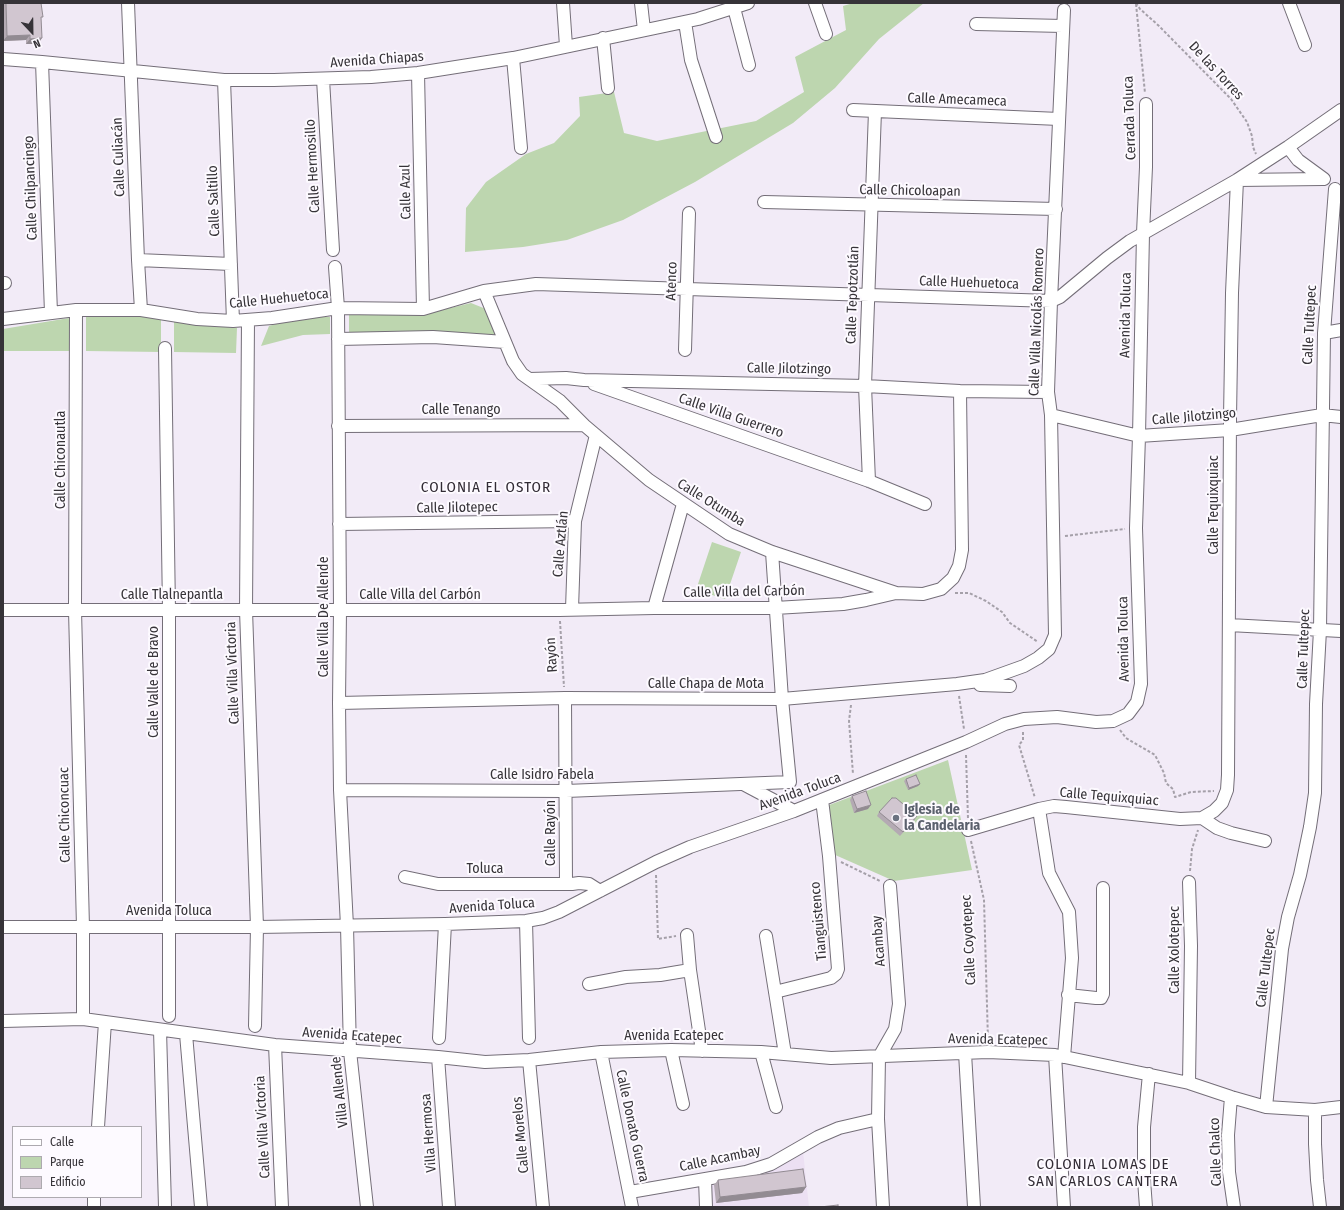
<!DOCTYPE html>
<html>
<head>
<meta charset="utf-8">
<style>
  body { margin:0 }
  #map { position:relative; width:1344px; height:1210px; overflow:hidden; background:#f2ebf7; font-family:"Fira Sans Condensed",sans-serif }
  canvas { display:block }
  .frame { position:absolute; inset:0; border:4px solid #363338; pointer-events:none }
  .legend { position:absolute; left:12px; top:1126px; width:130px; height:72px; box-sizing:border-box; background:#fdfaff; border:1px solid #adaaaf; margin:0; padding:5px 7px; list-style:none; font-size:12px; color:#363338 }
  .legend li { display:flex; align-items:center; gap:8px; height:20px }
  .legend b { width:20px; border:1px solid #adaaaf }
  .north { position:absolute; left:12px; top:12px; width:40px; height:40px; -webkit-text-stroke:3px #fdfaff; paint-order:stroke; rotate:158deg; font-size:11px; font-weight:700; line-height:16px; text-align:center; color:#363338 }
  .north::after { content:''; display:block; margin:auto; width:14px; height:18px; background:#363338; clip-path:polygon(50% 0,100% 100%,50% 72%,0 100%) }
</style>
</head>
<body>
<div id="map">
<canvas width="1344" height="1210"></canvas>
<div class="frame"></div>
<ul class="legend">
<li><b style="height:5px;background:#fff"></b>Calle</li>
<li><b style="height:11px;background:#bdd6af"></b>Parque</li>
<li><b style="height:11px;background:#d1c6d0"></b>Edificio</li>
</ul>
<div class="north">N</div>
</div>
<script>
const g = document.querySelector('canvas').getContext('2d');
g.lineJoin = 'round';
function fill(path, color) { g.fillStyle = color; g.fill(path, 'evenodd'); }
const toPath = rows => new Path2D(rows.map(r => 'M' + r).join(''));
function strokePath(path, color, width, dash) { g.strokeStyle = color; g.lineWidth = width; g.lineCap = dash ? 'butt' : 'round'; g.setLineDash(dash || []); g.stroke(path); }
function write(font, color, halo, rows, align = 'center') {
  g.font = font + ' "Fira Sans Condensed",sans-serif'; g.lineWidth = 4; g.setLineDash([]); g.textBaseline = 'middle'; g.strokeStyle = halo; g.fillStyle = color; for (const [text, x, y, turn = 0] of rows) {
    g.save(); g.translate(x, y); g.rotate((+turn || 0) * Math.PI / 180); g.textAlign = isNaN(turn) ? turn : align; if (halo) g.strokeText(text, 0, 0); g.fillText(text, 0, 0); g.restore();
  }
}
fill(toPath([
  [803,1151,809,1207,711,1207,710,1184,755,1177]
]), '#ece0f3');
fill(toPath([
  [853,3,924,3,879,39,835,88,793,123,695,182,623,220,567,240,523,247,465,252,466,208,486,182,526,154,554,143,580,116,579,97,614,92,624,133,657,141,756,121,804,92,795,57,846,30,843,6],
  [471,303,486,309,497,337,349,334,349,313,421,315],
  [134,315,161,319,161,352,86,351,86,316],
  [299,317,330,317,330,334,303,335,261,346,269,326],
  [69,318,69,351,3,351,3,329],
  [174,321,237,328,236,353,174,352],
  [712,542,741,552,725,599,696,590],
  [948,760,972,870,894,881,833,854,824,807]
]), '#bdd6af');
const minor = toPath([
  [128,3,138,260,141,310],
  [563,3,566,46],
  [641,3,644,30],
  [815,3,826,34],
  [1289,3,1305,45],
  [734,8,749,65],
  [685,22,691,60,716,137],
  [976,24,1063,26],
  [603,38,608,88],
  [513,58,521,148],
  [3,59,42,62,224,80,274,80,371,77,418,73,513,58,698,19,748,3],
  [42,62,51,313],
  [418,73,423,309],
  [323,79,333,250],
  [224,80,233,321],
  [853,110,1059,119],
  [1288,147,1298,160,1324,179],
  [764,202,1056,209],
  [138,260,231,264],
  [335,267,338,308,340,610,339,703,340,790,347,926,350,1051,367,1207],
  [3,283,5,283],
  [484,291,513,361,522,374,560,401,584,425,649,480,729,534,772,552,896,593],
  [76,310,75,610,83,927,83,1019],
  [3,319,76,310,141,310,197,319,233,321,272,318,338,308,423,309,484,291,536,284,1051,301,1060,297,1107,258,1130,241,1237,180,1288,147,1341,110],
  [248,320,246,610,257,927,255,1026],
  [1324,333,1341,330],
  [338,339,433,337,505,342],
  [165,348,169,610,169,1016],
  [685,350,689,213],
  [529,379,566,378,584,380,865,386,960,391,1048,392],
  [594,384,869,481,925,504],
  [1051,415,1139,436,1230,430,1322,415,1341,417],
  [338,426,584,425],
  [869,481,865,386,875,111],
  [339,524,575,521],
  [654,608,683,504],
  [572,609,575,521,596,435],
  [3,610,559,610,654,608,775,608,843,604,866,600,896,593,923,594,941,589,953,578,959,566,962,550,960,391],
  [1229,625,1341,631],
  [980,685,1010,686],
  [565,698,566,883],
  [339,703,565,698,782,699,957,684,985,680,1024,666,1038,658,1049,649,1055,635,1051,415,1048,392,1051,301,1064,10],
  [745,785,794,811],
  [340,790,566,791,790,782,782,699,772,552],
  [1039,809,1049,873,1069,912,1072,958,1064,1057],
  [1202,818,1217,828,1231,833,1265,841],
  [968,830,1039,809,1054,806,1066,807,1180,819,1202,818,1214,811,1222,803,1227,790,1228,775,1230,418,1232,293,1237,180,1323,179],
  [405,877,438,884,572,884,579,883,589,884,600,891],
  [1189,882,1191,946,1189,1083],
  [526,921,529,1038],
  [3,927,257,927,445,924,526,921,543,918,559,912,656,862,690,847,794,811,966,742,1005,724,1024,719,1057,717,1096,722,1113,721,1128,714,1137,702,1141,684,1136,528,1139,436,1143,233,1146,167,1146,104],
  [687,935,690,970,702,1051],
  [766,936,785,1054],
  [589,984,626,977,660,975,690,970],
  [775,992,831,978,836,974,838,969,829,856,822,800],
  [1068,995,1096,998,1101,998,1103,994,1103,888],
  [3,1021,83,1019,275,1045,438,1057,485,1062,529,1060,601,1052,671,1050,761,1052,831,1058,988,1052,1055,1055,1189,1083,1231,1097,1266,1107,1315,1110,1341,1107],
  [160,1030,165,1207],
  [186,1034,201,1207],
  [439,1038,445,924],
  [275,1045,282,1207],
  [671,1050,683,1104],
  [601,1052,632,1207],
  [761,1052,776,1107],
  [965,1053,974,1207],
  [1055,1055,1064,1207],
  [438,1057,449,1207],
  [529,1060,543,1207],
  [1231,1097,1228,1135,1229,1172,1234,1207],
  [1266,1107,1282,949,1288,917,1300,875,1310,827,1315,793,1316,704,1320,630,1324,333,1335,189],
  [1315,1110,1315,1144,1317,1180,1320,1207],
  [98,1127,105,1022],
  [705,1179,706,1207],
  [630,1192,746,1172,771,1164,818,1137,839,1128,878,1119],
  [94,1197,94,1207],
  [883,1207,878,1119,879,1057,895,1029,899,1004,890,886],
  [1146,1207,1144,1180,1144,1127,1149,1074]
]);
strokePath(minor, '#746e78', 14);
strokePath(toPath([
  [1136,3,1140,9,1159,26,1231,99,1247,122,1252,136,1253,147,1256,154],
  [1136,4,1145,93],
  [1065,536,1125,529],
  [955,593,969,593,986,601,1002,612,1010,623,1038,642],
  [560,621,564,687],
  [959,696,964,729],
  [851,705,849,721,853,774],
  [1120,730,1126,738,1155,755,1164,773,1166,783,1173,789,1175,797,1191,792,1214,791],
  [1023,732,1023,740,1019,745,1035,798],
  [966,755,968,819],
  [971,841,984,900,988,1041],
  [841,862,880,881],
  [1190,871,1192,849,1198,830],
  [656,875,658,939,676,936]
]), '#a5a0a9', 2, [3, 2]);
strokePath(minor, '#fff', 12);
fill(toPath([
  [3,3,41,3,41,19,38,44,26,44,26,40,3,41],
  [906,779,920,784,918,786,908,790,904,781],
  [852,796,868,809,854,813,850,800],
  [879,812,915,819,900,836,877,816],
  [718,1180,806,1187,802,1193,716,1203,714,1185]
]), '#b4aab3');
fill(toPath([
  [30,35,26,40,3,41,7,36],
  [42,38,38,44,26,44,30,39],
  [920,784,918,786,908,790,909,788],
  [871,805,868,809,854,813,857,809],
  [806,1187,802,1193,716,1203,720,1197]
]), '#928b92');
const building = toPath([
  [6,3,41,3,43,17,41,17,42,38,30,39,30,35,7,36,6,3],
  [916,775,920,784,909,788,906,779,916,775],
  [866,791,871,805,857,809,852,796,866,791],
  [892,798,896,798,917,816,903,832,879,812,892,798],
  [803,1169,806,1187,720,1197,718,1180,803,1169],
  [838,1205,838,1207,820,1207,838,1205]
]);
fill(building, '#d1c6d0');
strokePath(building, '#928b92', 1);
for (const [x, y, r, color] of [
  [896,818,4,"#6b7280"]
]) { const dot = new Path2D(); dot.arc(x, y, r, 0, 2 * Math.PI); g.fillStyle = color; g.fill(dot); strokePath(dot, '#fdfaff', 1.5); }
write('14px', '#363338', '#fdfaff', [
  ["Avenida Chiapas",377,60,-4],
  ["De las Torres",1216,71,47],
  ["Calle Amecameca",957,100,2],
  ["Cerrada Toluca",1130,118,-92],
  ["Calle Culiacán",119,157,-92],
  ["Calle Hermosillo",313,166,-93],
  ["Calle Chilpancingo",31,188,-92],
  ["Calle Chicoloapan",910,191,1],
  ["Calle Azul",406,192,-91],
  ["Calle Saltillo",214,201,-92],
  ["Atenco",672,281,-88],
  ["Calle Huehuetoca",969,283,2],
  ["Calle Tepotzotlán",853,295,-88],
  ["Calle Huehuetoca",279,299,-6],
  ["Avenida Toluca",1126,315,-89],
  ["Calle Villa Nicolás Romero",1037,322,-88],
  ["Calle Tultepec",1310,325,-87],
  ["Calle Jilotzingo",789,369,1],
  ["Calle Tenango",461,410],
  ["Calle Villa Guerrero",731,416,19],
  ["Calle Jilotzingo",1194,417,-5],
  ["Calle Chiconautla",61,460,-90],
  ["Calle Otumba",711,503,32],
  ["Calle Tequixquiac",1214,505,-90],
  ["Calle Jilotepec",457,508,-1],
  ["Calle Aztlán",561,544,-85],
  ["Calle Villa del Carbón",744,592,-1],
  ["Calle Tlalnepantla",172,595],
  ["Calle Villa del Carbón",420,595],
  ["Calle Villa De Allende",324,617,-90],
  ["Avenida Toluca",1124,639,-91],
  ["Calle Tultepec",1304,649,-88],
  ["Rayón",552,655,-94],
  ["Calle Villa Victoria",233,673,-92],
  ["Calle Valle de Bravo",154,682,-90],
  ["Calle Chapa de Mota",706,684],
  ["Calle Isidro Fabela",542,775],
  ["Avenida Toluca",800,792,-20],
  ["Calle Tequixquiac",1109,797,5],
  ["Calle Chiconcuac",65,815,-91],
  ["Calle Rayón",551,833,-90],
  ["Toluca",485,869],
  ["Avenida Toluca",492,906,-4],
  ["Avenida Toluca",169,911],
  ["Tianguistenco",819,921,-95],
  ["Calle Coyotepec",969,940,-93],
  ["Acambay",879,941,-94],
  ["Calle Xolotepec",1175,950,-90],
  ["Calle Tultepec",1266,968,-83],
  ["Avenida Ecatepec",352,1036,4],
  ["Avenida Ecatepec",674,1036],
  ["Avenida Ecatepec",998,1040,1],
  ["Villa Allende",340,1092,-96],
  ["Calle Donato Guerra",632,1126,78],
  ["Calle Villa Victoria",263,1127,-93],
  ["Villa Hermosa",429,1133,-94],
  ["Calle Morelos",521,1135,-95],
  ["Calle Chalco",1216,1152,-92],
  ["Calle Acambay",720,1159,-12]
]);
write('bold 14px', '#5b616d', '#fdfaff', [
  ["Iglesia de",904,810],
  ["la Candelaria",904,826]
], 'left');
g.letterSpacing = '1px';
write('15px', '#322c35', '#fdfaff', [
  ["COLONIA EL OSTOR",486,488],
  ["COLONIA LOMAS DE",1103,1165],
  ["SAN CARLOS CANTERA",1103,1182]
]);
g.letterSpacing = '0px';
</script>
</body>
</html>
